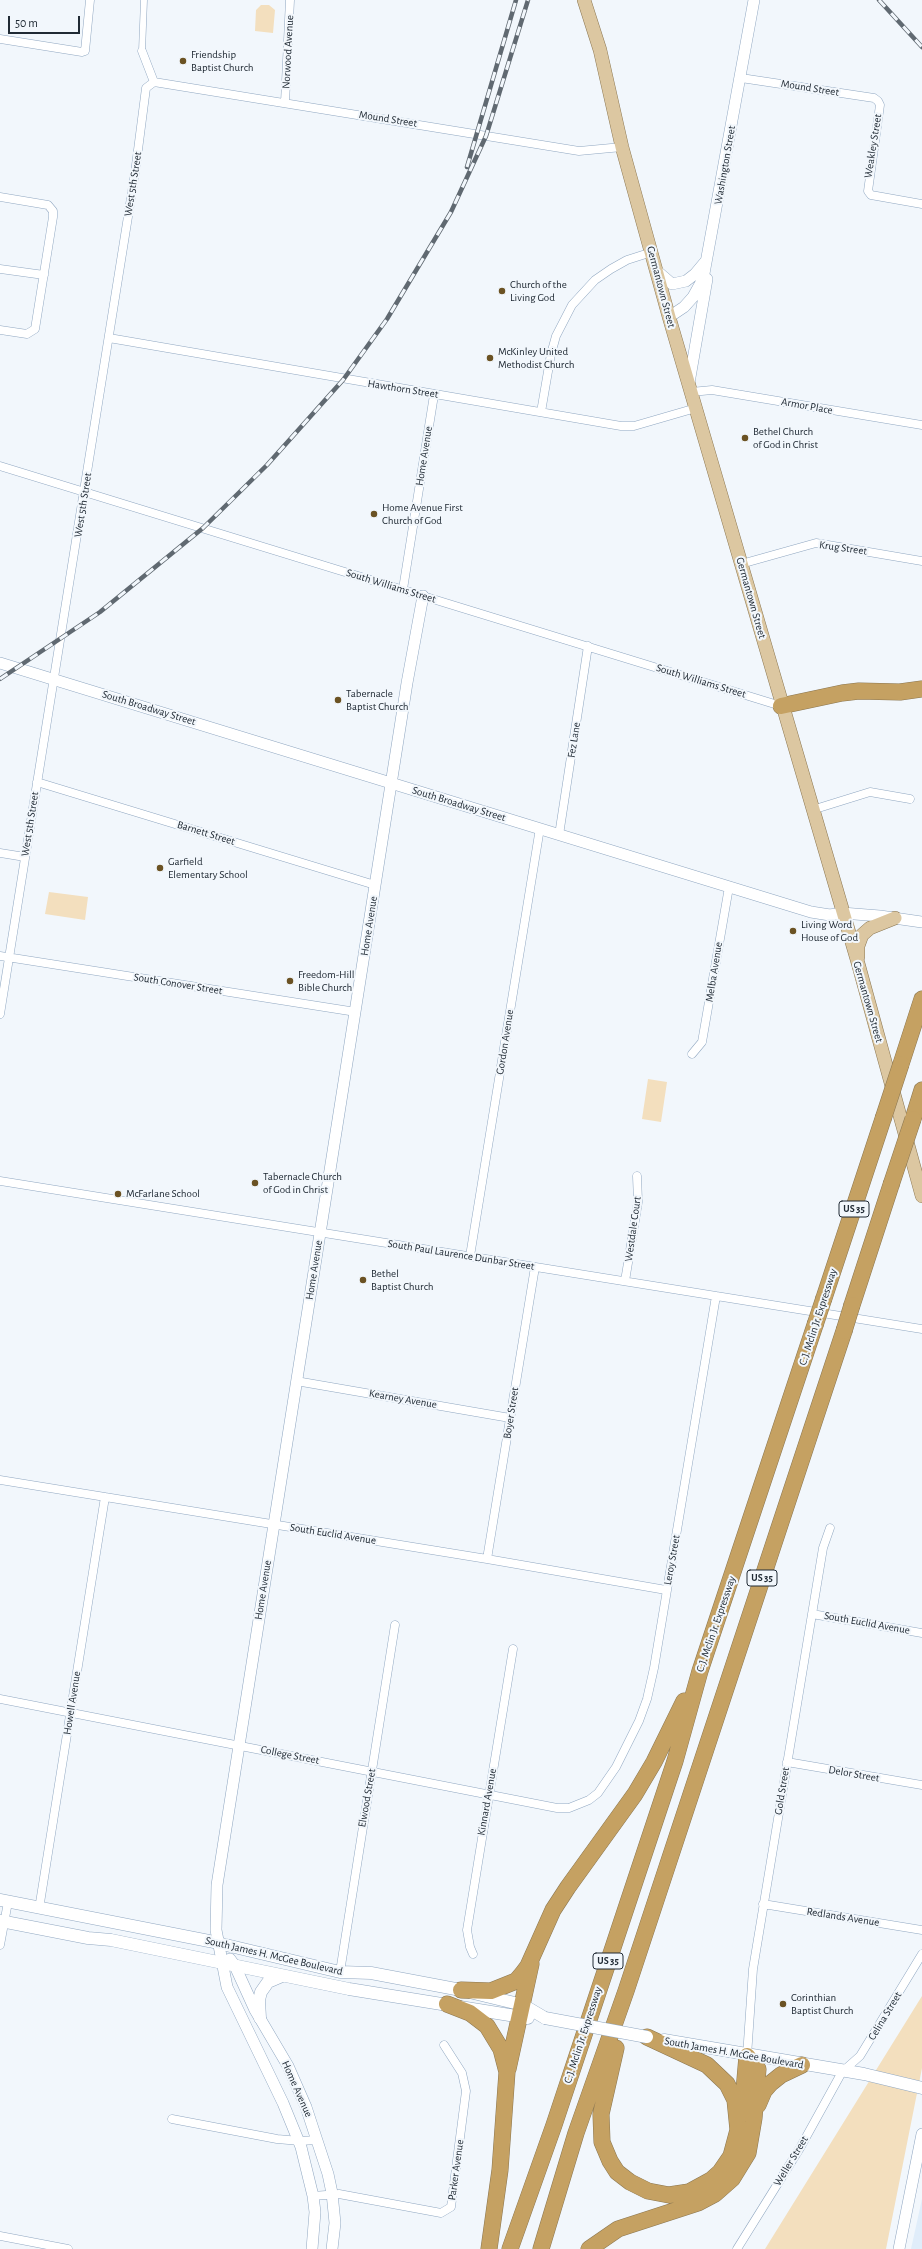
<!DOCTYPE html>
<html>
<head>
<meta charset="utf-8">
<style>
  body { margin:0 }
  #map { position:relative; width:922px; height:2249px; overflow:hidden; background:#f2f7fc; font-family:"Alegreya Sans",sans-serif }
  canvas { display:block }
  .scale { position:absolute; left:8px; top:16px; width:72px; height:18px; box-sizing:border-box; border:2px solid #202a34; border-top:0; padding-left:5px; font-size:12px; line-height:14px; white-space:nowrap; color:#202a34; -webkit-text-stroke:3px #f2f7fc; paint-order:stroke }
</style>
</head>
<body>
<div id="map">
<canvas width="922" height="2249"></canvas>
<div class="scale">50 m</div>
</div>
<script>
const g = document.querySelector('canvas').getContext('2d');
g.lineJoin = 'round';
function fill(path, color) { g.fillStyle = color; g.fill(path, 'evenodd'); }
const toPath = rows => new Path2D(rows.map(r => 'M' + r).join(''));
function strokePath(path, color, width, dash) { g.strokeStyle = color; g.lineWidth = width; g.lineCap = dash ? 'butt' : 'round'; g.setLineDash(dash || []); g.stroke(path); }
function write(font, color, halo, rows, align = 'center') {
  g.font = font + ' "Alegreya Sans",sans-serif'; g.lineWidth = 4; g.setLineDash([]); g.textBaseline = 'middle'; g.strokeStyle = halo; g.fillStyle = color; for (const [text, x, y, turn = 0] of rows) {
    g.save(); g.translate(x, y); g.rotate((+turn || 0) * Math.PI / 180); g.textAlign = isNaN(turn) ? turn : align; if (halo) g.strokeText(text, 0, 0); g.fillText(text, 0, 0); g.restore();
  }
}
fill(toPath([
  [922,2199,922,2249,911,2249]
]), '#e0edfa');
fill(toPath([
  [261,5,269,5,275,10,273,33,255,31,256,10],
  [49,892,88,897,85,920,45,914],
  [648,1079,667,1082,661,1122,642,1119],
  [922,1996,922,2068,886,2249,765,2249]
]), '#f3dfbe');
const pedestrian = toPath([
  [142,51,144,0]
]);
const minor = toPath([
  [0,39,82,52,85,51,90,0],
  [142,51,154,82],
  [741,78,874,98,878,101,880,105,868,191,871,195,922,204],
  [154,82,579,151,622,147],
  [285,103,290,0],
  [0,197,48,205,53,211,53,217,35,329,27,334,0,330],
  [0,269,44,275],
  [109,338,621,426,634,426,696,408],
  [691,392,712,390,922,425],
  [541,412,551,354,556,336,572,305,595,280,611,269,627,260,652,252],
  [0,466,781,706],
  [741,564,816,543,922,561],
  [403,589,434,395],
  [37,782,375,885],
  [812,810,870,792,910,799],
  [559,835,588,646],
  [0,853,25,857],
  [0,956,356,1012],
  [0,1014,135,173,146,88,154,82],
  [692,1054,702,1042,729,887],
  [0,1181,922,1329],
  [470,1256,540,828],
  [625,1281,638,1202,637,1176],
  [296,1381,510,1418],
  [0,1480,487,1559,666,1590],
  [487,1559,535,1267],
  [812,1614,922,1633],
  [0,1699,557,1808,569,1808,589,1800,598,1793,616,1767,639,1721,647,1699,654,1668,716,1296],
  [787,1762,922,1785],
  [763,1904,922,1930],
  [39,1909,105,1497],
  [0,1945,8,1902],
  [473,1954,470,1947,467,1930,513,1649],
  [340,1972,395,1625],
  [747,2056,753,1969,823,1548,830,1528],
  [172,2119,277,2139,300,2141,317,2140],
  [313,2196,339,2194,441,2213,451,2207,466,2091,462,2073,444,2045],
  [0,2236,68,2249],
  [737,2249,800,2148,842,2072,860,2056,922,1954]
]);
const tertiary = toPath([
  [658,272,672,284,686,281,695,274,705,262],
  [669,317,684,307,693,297,703,279,754,0],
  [689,383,707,279],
  [0,663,811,912,830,915,842,913,880,916,922,922],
  [230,1959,235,1966,255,2010,288,2066,306,2107,328,2174,332,2193,335,2223,332,2249],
  [312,2249,315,2212,313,2196,301,2147,283,2103,227,1987,216,1930,217,1885,407,683,423,596],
  [899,2249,922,2134]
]);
const secondary = toPath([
  [0,1900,209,1941,340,1972,371,1973,461,1990,523,2005,545,2018],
  [0,1921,88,1938,111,1940,349,1989,528,2018],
  [260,2018,259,2000,261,1992,268,1982,282,1976],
  [664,2040,864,2074,922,2088]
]);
const primary = toPath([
  [584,0,600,50,622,147,669,317,858,963,922,1196],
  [858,957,858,946,862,935,870,928,895,918]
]);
const motorway = toPath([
  [781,706,842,693,859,691,900,692,922,689],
  [901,1064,922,999],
  [913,1119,922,1090],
  [824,1298,883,1119],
  [852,1305,891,1185],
  [461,1990,491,1991,516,1981,522,1974,528,1966,553,1910,568,1887,635,1794,654,1762,684,1701],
  [447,2004,470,2013,487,2026,501,2049,507,2072,500,2170,489,2249],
  [616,2048,601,2114,602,2142,610,2161,617,2172,630,2182,648,2191,669,2195,689,2192,711,2180,720,2172,731,2156,738,2130,735,2100,727,2084,707,2065,647,2037],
  [508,2069,531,1964],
  [758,2105,764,2091,771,2083,781,2075,802,2065],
  [742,2114,747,2056],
  [510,2249,554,2125,675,1761,700,1671,815,1325],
  [541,2249,576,2133,626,1991,844,1331],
  [589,2249,618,2229,698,2203,715,2194,732,2179,748,2153,754,2118,758,2069,747,2056]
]);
strokePath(pedestrian, '#90a7c1', 7);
strokePath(minor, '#90a7c1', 9);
strokePath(tertiary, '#90a7c1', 12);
strokePath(secondary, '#90a7c1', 13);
strokePath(primary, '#8b7752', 14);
strokePath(motorway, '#8b7752', 17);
strokePath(pedestrian, '#fff', 6);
strokePath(minor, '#fff', 8);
strokePath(tertiary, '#fff', 11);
strokePath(secondary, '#fff', 12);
strokePath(primary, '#dcc7a1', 13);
strokePath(motorway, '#c5a162', 16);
const rail = toPath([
  [879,0,922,47],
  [467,167,516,0],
  [0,679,100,612,203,528,267,465,343,380,387,319,451,212,486,136,528,0]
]);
strokePath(rail, '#606971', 4.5);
strokePath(rail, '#f2f7fc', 3, [9]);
const secondaryBridge = toPath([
  [545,2018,647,2037]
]);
const motorwayBridge = toPath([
  [883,1119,901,1064],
  [891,1185,913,1119],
  [815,1325,824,1298],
  [844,1331,852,1305]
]);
strokePath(secondaryBridge, '#90a7c1', 13, []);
strokePath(motorwayBridge, '#8b7752', 17, []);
strokePath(secondaryBridge, '#fff', 12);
strokePath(motorwayBridge, '#c5a162', 16);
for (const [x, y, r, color] of [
  [183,61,4,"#6b5223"],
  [502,291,4,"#6b5223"],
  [490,358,4,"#6b5223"],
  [745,438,4,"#6b5223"],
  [374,514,4,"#6b5223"],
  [338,700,4,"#6b5223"],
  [160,868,4,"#6b5223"],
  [793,931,4,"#6b5223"],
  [290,981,4,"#6b5223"],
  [255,1183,4,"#6b5223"],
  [118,1194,4,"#6b5223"],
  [363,1280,4,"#6b5223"],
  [783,2004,4,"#6b5223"]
]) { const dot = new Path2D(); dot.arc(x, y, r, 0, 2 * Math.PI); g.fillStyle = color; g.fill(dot); strokePath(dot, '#f2f7fc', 1.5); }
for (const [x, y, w] of [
  [854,1209,30],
  [762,1578,30],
  [608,1961,30]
]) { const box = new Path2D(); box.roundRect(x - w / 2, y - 8, w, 16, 3); g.fillStyle = '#f2f7fc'; g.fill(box); strokePath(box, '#202a34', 1); }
write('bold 10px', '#202a34', null, [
  ["US 35",854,1209],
  ["US 35",762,1578],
  ["US 35",608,1961]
]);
write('11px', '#202a34', '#f2f7fc', [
  ["Norwood Avenue",288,52,-87],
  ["Mound Street",810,88,9],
  ["Mound Street",388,119,9],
  ["Weakley Street",873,146,-81],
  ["Washington Street",725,165,-80],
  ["West 5th Street",133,184,-81],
  ["Germantown Street",661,287,75],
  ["Hawthorn Street",403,389,9],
  ["Armor Place",807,406,10],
  ["Home Avenue",424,456,-81],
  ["West 5th Street",83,505,-81],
  ["Krug Street",843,548,8],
  ["South Williams Street",391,586,17],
  ["Germantown Street",751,598,74],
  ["South Williams Street",701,681,17],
  ["South Broadway Street",149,708,17],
  ["Fez Lane",574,740,-81],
  ["South Broadway Street",459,804,17],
  ["West 5th Street",30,824,-81],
  ["Barnett Street",206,833,17],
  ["Home Avenue",369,926,-81],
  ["Melba Avenue",714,972,-81],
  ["South Conover Street",178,984,9],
  ["Germantown Street",868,1002,74],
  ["Gordon Avenue",505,1042,-81],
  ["Westdale Court",633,1229,-82],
  ["South Paul Laurence Dunbar Street",461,1255,9],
  ["Home Avenue",314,1270,-81],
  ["C.J. Mclin Jr. Expressway",818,1317,-72],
  ["Kearney Avenue",403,1399,10],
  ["Boyer Street",511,1413,-81],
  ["South Euclid Avenue",333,1534,9],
  ["Leroy Street",672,1560,-80],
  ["Home Avenue",263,1590,-81],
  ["South Euclid Avenue",867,1623,10],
  ["C.J. Mclin Jr. Expressway",716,1624,-71],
  ["Howell Avenue",72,1703,-81],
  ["College Street",290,1755,11],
  ["Delor Street",854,1774,10],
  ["Gold Street",782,1791,-81],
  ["Elwood Street",367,1798,-80],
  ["Kinnard Avenue",487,1802,-80],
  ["Redlands Avenue",843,1917,9],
  ["South James H. McGee Boulevard",274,1956,13],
  ["Celina Street",885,2016,-59],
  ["C.J. Mclin Jr. Expressway",583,2035,-72],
  ["South James H. McGee Boulevard",734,2053,10],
  ["Home Avenue",297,2089,66],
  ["Weller Street",791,2161,-59],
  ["Parker Avenue",456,2170,-82]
]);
write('11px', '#202a34', '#f2f7fc', [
  ["Friendship",191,55],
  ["Baptist Church",191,68],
  ["Church of the",510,285],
  ["Living God",510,298],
  ["McKinley United",498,352],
  ["Methodist Church",498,365],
  ["Bethel Church",753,432],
  ["of God in Christ",753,445],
  ["Home Avenue First",382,508],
  ["Church of God",382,521],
  ["Tabernacle",346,694],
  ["Baptist Church",346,707],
  ["Garfield",168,862],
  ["Elementary School",168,875],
  ["Living Word",801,925],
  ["House of God",801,938],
  ["Freedom-Hill",298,975],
  ["Bible Church",298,988],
  ["Tabernacle Church",263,1177],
  ["of God in Christ",263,1190],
  ["McFarlane School",126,1194],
  ["Bethel",371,1274],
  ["Baptist Church",371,1287],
  ["Corinthian",791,1998],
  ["Baptist Church",791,2011]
], 'left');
</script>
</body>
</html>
